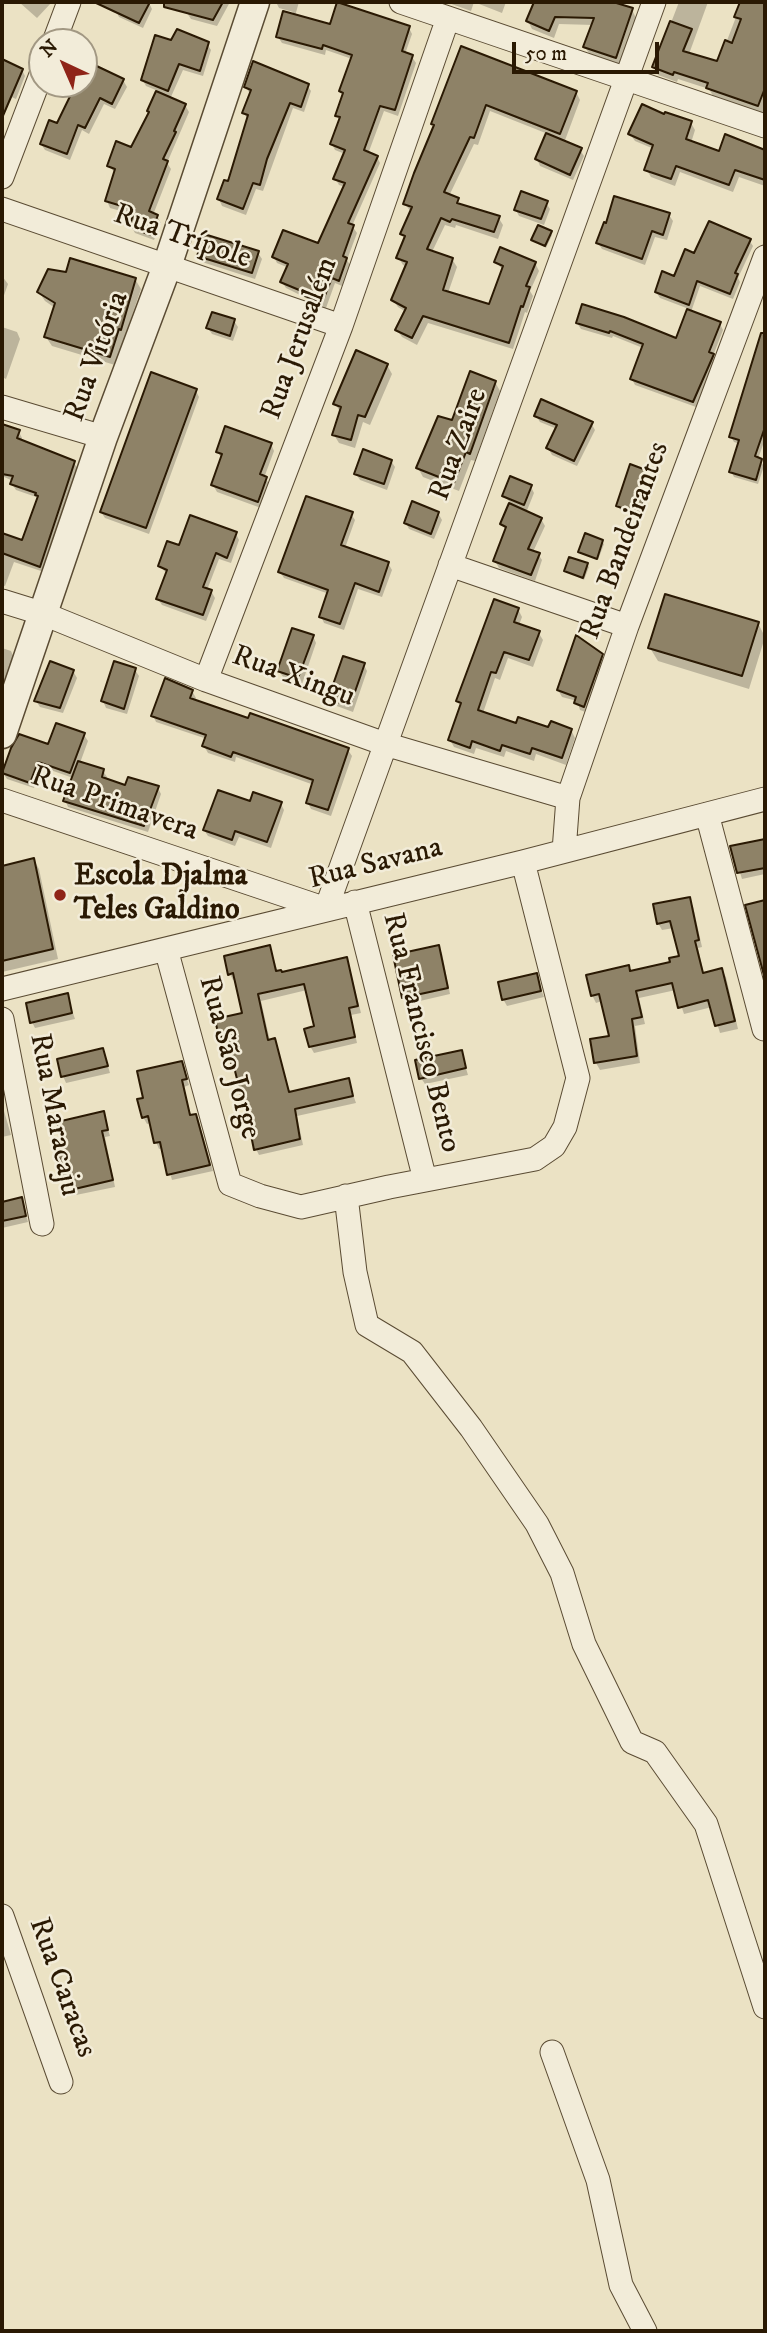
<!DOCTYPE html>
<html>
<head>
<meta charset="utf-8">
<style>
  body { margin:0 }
  #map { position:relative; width:767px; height:2333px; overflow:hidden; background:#ebe2c4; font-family:"IM FELL DW Pica",serif }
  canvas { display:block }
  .frame { position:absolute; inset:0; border:4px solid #2a1903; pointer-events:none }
  .north { position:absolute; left:28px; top:28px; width:70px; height:70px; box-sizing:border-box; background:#f2ecd9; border:2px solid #a29883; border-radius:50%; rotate:316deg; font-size:19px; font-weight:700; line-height:28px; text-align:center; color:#2a1903 }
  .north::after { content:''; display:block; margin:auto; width:24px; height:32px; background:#8f2418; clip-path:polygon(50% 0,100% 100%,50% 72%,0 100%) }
  .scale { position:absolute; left:512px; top:42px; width:147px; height:32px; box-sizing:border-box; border:4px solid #2a1903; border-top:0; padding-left:9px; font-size:21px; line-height:24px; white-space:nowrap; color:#2a1903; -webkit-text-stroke:5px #f2ecd9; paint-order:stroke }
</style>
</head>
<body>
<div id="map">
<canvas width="767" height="2333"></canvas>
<div class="frame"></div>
<div class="north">N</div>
<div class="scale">50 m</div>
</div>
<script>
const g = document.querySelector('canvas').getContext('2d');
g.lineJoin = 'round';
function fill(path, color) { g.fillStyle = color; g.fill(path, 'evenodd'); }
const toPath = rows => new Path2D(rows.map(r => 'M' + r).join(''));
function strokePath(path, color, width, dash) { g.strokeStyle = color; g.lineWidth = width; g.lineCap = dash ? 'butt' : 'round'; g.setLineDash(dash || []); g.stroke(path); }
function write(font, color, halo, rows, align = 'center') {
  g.font = font + ' "IM FELL DW Pica",serif'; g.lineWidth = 5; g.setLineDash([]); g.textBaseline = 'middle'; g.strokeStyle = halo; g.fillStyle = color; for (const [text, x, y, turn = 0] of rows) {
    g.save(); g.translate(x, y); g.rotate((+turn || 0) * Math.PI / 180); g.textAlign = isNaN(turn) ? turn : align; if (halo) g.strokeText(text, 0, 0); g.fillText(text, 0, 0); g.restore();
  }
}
fill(toPath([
  [19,2,52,2,37,18],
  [120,2,133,2,136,4,137,2,149,3,152,9,143,28,119,17,116,11],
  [192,2,230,2,217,26,191,19,187,13],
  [276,2,299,2,295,16,331,26,409,28,412,34,405,54,412,57,416,63,398,116,384,111,368,154,377,157,380,163,352,226,357,233,347,260,350,265,342,286,335,283,326,308,286,288,282,282,289,268,277,263,274,257,319,246,345,187,339,185,335,178,345,154,335,150,332,144,340,121,336,115,344,96,341,91,352,59,326,50,325,55,282,43,278,37,293,12,279,8],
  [446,2,506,2,502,13,474,2,471,11],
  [535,2,608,2,632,10,636,18,620,65,590,55,585,47,593,25,559,24,554,38,532,29,528,21],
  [679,2,708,2,689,54,718,64,741,4,745,6,747,2,765,2,765,107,763,113,713,96,709,89,678,79,677,82,658,75,654,67],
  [172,42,207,44,211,50,203,76,183,70,170,99,185,105,189,112,167,163,171,169,153,215,157,216,161,223,154,240,135,233,131,226,135,215,110,208,107,201,115,173,109,166,132,149,150,113,149,111,158,91,146,86,142,79],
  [462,48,576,92,580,100,564,143,580,150,584,156,573,180,540,166,537,159,548,134,490,111,478,145,474,144,449,196,458,200,461,205,498,217,503,225,498,239,456,225,455,228,445,225,432,252,452,259,457,267,448,293,490,306,503,270,496,262,535,263,539,271,530,291,533,296,527,313,525,312,513,349,428,323,417,345,402,337,397,330,406,312,398,307,393,300,407,267,403,265,398,257,405,240,402,234,411,212,405,204,435,127,433,124],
  [2,61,22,70,25,76,16,99,2,93],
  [84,64,123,80,127,87,115,109,104,104,89,134,82,130,70,160,45,150,41,144,58,125,76,89,74,84,84,84],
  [307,85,311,91,304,112,293,108,263,191,256,189,246,215,222,206,219,199,229,184,248,120,244,113,250,94,246,87],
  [666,116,691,123,695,130,691,143,720,154,726,136,765,151,765,186,739,177,733,192,680,172,675,186,651,177,646,169,654,149,635,141,630,134],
  [546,203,550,209,544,225,519,216,516,210],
  [669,215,673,221,667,240,655,237,645,265,602,249,598,243],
  [550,233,552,235,546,248,533,240],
  [749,240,753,246,738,278,740,282,733,299,700,286,691,312,720,324,723,330,713,356,716,362,696,407,635,385,632,379,643,348,613,336,612,338,581,329,577,323,677,340,689,309,660,298,656,292,675,278,695,256],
  [258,253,262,259,255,279,202,262,199,256],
  [2,276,8,284,2,301],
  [135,279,141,289,115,365,52,346,46,337,55,308,45,301,39,292],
  [234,321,238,327,233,341,212,334,208,328],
  [2,327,17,332,20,339,6,379,2,377],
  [756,357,765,360,765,380,760,395,764,396,765,391,765,439,758,459,764,466,758,484,734,477,731,471,740,444,734,442,731,437],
  [387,365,392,374,370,425,363,422,355,448,339,443,334,435,340,412,335,403],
  [495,382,500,391,475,461,471,460,459,491,423,477,418,468,453,422],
  [196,391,199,397,149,534,105,518,101,512],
  [536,416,591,423,595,430,577,466,552,455,548,448,557,429,540,422],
  [2,426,19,432,22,438,21,442,74,463,78,469,44,572,14,562,5,586,2,585,2,535,23,542,39,498,16,490,12,484,13,481,2,476],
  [271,444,274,451,264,478,270,484,261,508,217,492,213,485,221,458,218,452],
  [391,461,395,467,387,490,360,480,356,474],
  [644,472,647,477,641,494,645,495,648,500,642,518,621,511,618,506],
  [531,487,534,493,526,513,541,519,545,526,533,552,538,554,542,560,535,581,499,568,495,561,506,531,502,524,511,503,504,496],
  [438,513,442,520,434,539,409,529,406,523],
  [351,514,355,520,345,548,388,563,392,570,382,597,358,589,344,630,324,623,321,616,329,594,284,578,280,572],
  [236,534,239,540,231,563,219,559,207,590,211,591,215,598,206,621,162,605,158,599,167,574,160,566,180,547],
  [602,542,604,544,598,560,580,552],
  [587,565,589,567,584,580,566,571],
  [518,609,522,617,519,625,538,632,543,640,533,667,508,658,500,680,495,678,483,713,517,726,571,730,575,738,566,765,536,754,534,761,506,751,504,757,476,748,474,754,454,747,450,740,462,707,458,701],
  [758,623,765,637,749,689,658,661,650,648],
  [313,636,316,643,302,684,283,677,279,671],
  [2,648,11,651,14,658,2,693],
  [601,655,605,662,588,713,580,710,577,701,562,697,558,690],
  [364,665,367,671,353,712,334,705,330,699],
  [135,670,139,676,127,714,106,708,103,701],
  [73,671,77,678,63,713,40,707,36,701],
  [192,691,196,698,194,701,348,750,352,756,331,816,311,809,308,803,314,785,236,757,235,762,208,753,204,746,207,739,156,722,153,715],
  [84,735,88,741,80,763,103,771,107,777,106,780,126,787,158,788,161,794,148,832,68,807,65,800,73,778,42,767,34,788,7,779,3,773,49,746],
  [251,804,281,804,284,810,271,848,239,837,235,846,208,836,204,830],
  [765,841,765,874,742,879,732,847],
  [34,860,39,869,58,959,2,972,2,867],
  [689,899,693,906,702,947,698,948,704,974,722,970,726,977,738,1029,720,1033,712,1007,684,1014,676,990,639,998,645,1024,635,1026,640,1063,600,1070,596,1063,611,1037,602,1001,596,1003,592,995,631,972,672,963,682,957,674,928,662,930,658,923],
  [270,947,278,972,282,974,346,959,349,965,361,1013,351,1015,357,1043,314,1053,310,1046,316,1028,307,990,261,1001,270,1041,274,1040,277,1047,290,1093,348,1080,356,1103,297,1116,303,1145,259,1155,256,1149,246,1100,234,1067,228,1042,224,1043,221,1037,244,1014,236,980,233,980,230,974],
  [438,947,442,953,450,994,407,1004,403,997],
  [536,975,544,997,507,1006,503,999],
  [67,995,75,1019,35,1028,32,1022],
  [103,1050,110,1073,66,1083,63,1076],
  [461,1052,468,1075,425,1084,421,1078],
  [181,1063,189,1085,184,1087,191,1117,195,1116,199,1122,213,1171,172,1180,163,1148,159,1149,156,1142,151,1123,147,1124,143,1117,145,1099],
  [4,1111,11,1135,2,1137,2,1112],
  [103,1113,110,1136,105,1137,115,1187,71,1196,68,1190],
  [21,1199,28,1222,2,1228,2,1204]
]), '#0003');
const building = toPath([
  [94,2,150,2,139,23,94,2],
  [164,2,223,2,213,20,164,7,164,2],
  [337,2,410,26,402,51,413,55,395,110,380,106,364,150,378,156,348,223,354,225,343,256,347,258,339,281,332,278,322,303,303,295,304,292,280,282,288,264,272,257,283,230,318,243,345,183,333,179,345,150,330,144,340,117,335,116,343,93,339,91,352,55,323,45,322,49,276,37,283,11,330,24,337,2],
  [534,2,613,2,633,8,616,58,583,47,594,18,555,17,549,31,526,21,534,2],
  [740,2,765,2,765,88,758,106,706,88,708,83,674,72,673,75,652,67,670,21,692,29,683,51,717,61,725,40,732,43,741,19,734,17,740,2],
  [177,29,209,42,200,71,179,64,168,91,141,80,155,35,171,40,177,29],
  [461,46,577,91,560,134,486,105,474,138,470,137,444,192,459,198,457,203,500,216,494,232,452,219,450,222,441,218,427,249,453,258,443,290,489,304,503,266,494,262,500,247,536,262,526,286,530,287,523,307,521,306,509,343,423,316,412,338,395,330,406,308,391,300,407,262,396,258,405,236,400,234,412,207,403,204,414,173,434,125,431,124,461,46],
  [2,59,23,69,2,118,2,59],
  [84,60,124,79,112,104,100,98,85,128,78,125,67,154,40,144,49,120,57,123,76,84,84,84,84,60],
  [253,61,309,84,301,107,290,103,267,159,260,185,253,183,243,209,217,199,224,180,228,181,248,115,242,113,251,90,244,87,253,61],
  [156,91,186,104,174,131,176,132,163,159,168,161,149,211,158,215,150,235,129,226,135,210,105,201,115,169,107,166,116,141,131,147,149,112,147,111,156,91],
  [642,104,664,114,665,112,692,121,686,139,719,151,725,134,765,150,765,180,735,170,729,185,676,166,671,179,644,170,653,145,628,134,642,104],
  [546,133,582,148,570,175,535,159,546,133],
  [521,191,548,201,541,219,514,210,521,191],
  [614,196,670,213,663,235,652,231,642,259,596,243,604,222,606,223,614,196],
  [709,221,751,239,735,273,738,274,730,294,697,281,689,305,655,292,662,271,674,276,685,249,694,253,709,221],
  [538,225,552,231,545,246,531,240,538,225],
  [204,234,259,251,252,273,197,256,204,234],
  [70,258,136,278,121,330,119,329,110,357,44,337,55,303,37,292,48,269,66,272,70,258],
  [582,304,624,317,676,338,687,309,721,322,709,352,714,354,693,402,630,379,643,344,610,331,609,333,576,323,582,304],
  [212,312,235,319,230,336,206,328,212,312],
  [761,333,765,333,765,427,755,456,762,459,756,480,729,472,739,440,729,437,761,333],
  [356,350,388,364,365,417,358,415,351,440,332,435,341,407,333,404,356,350],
  [470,371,496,381,470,454,466,452,454,483,416,468,438,416,452,420,470,371],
  [151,372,197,389,146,528,100,512,151,372],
  [541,399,593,422,574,461,546,448,557,425,534,416,541,399],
  [2,424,20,430,17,438,75,461,40,567,2,553,2,533,22,540,38,496,35,495,36,493,10,484,13,476,2,474,2,424],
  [225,426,272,443,260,474,267,477,258,502,211,485,222,454,216,452,225,426],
  [363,449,392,460,384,484,354,474,363,449],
  [630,464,646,470,638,491,646,494,640,514,616,506,630,464],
  [510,476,532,485,524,505,502,496,510,476],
  [306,496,353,512,341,545,389,562,379,592,355,583,340,624,319,617,328,590,278,572,306,496],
  [412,501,439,512,431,534,404,523,412,501],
  [509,503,542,518,528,549,540,553,531,575,493,561,506,527,500,524,509,503],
  [190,515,237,532,227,558,216,553,203,587,212,590,203,615,156,599,167,570,158,566,167,541,179,545,190,515],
  [585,533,603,540,597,559,578,552,585,533],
  [569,557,588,563,583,578,564,571,569,557],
  [665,594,759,622,742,676,648,648,665,594],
  [494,599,519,608,514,622,540,631,529,660,504,652,496,673,491,672,478,710,516,723,518,717,548,727,551,721,572,729,562,758,532,748,530,754,502,745,500,751,472,741,470,748,448,740,461,703,456,701,494,599],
  [292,628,314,635,298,678,277,671,292,628],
  [576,635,603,654,584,707,574,703,576,697,557,690,576,635],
  [343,656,365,663,350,706,328,699,343,656],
  [50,661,74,670,60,708,34,701,50,661],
  [114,661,136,668,124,709,101,701,114,661],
  [165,678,193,690,190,698,248,718,250,713,349,748,328,810,306,803,313,780,233,752,231,757,202,746,206,735,151,716,165,678],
  [56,723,85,733,70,773,38,762,30,783,2,773,11,748,19,734,48,744,56,723],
  [78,761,104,769,102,777,125,785,128,777,159,786,144,826,63,801,78,761],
  [218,790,250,801,253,792,282,802,267,842,235,831,232,840,203,830,218,790],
  [765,839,765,868,737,873,730,846,765,839],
  [34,858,53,949,2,961,2,866,34,858],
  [690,897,699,940,695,941,703,973,722,968,735,1021,715,1026,708,1000,678,1008,672,983,636,991,642,1017,632,1019,637,1056,594,1063,590,1039,609,1036,599,994,591,996,586,975,629,965,630,971,670,962,669,958,679,956,670,921,657,924,653,904,690,897],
  [765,900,765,979,745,905,765,900],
  [270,945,276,971,281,970,282,972,347,957,358,1006,349,1008,355,1037,309,1047,304,1029,314,1026,304,984,258,994,268,1040,275,1038,289,1092,349,1078,353,1096,295,1109,300,1139,254,1150,243,1095,241,1095,234,1067,232,1067,225,1036,219,1038,215,1019,242,1013,233,973,228,975,224,956,270,945],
  [439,945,448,988,402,998,393,955,439,945],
  [537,973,541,991,502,1000,498,982,537,973],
  [68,993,72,1013,30,1023,26,1003,68,993],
  [103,1048,108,1066,61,1077,57,1059,103,1048],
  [462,1050,466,1068,419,1079,415,1060,462,1050],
  [182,1061,187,1079,182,1080,190,1115,196,1114,210,1165,167,1175,160,1142,154,1143,148,1116,142,1118,137,1099,143,1098,137,1071,182,1061],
  [104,1111,108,1130,102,1131,113,1180,66,1191,57,1147,63,1146,57,1122,104,1111],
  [22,1197,26,1216,2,1221,2,1202,22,1197]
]);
fill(building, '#8e8267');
strokePath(building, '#2a1903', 2);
const minor = toPath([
  [401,2,765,126],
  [54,42,69,2],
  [2,177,42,72],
  [2,209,341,326],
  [2,407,103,437],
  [450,565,627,626],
  [2,601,44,614,206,680,385,744,568,798],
  [206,680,341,326,448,18],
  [2,800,326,909,654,2],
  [707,814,764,1029],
  [564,851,568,798,627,626,765,257],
  [355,902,425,1180],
  [166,949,230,1184,260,1196,301,1207,389,1187,535,1159,554,1146,565,1127,578,1078,523,862],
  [2,989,523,862,765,799],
  [2,1019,42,1224],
  [346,1196,355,1272,367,1325,412,1352,471,1428,537,1524,562,1573,584,1644,632,1742,655,1752,706,1824,765,2007],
  [2,1916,61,2082],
  [552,2052,598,2180,621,2285,645,2331]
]);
const tertiary = toPath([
  [2,734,103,437,167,266,255,2]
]);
strokePath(minor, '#5a4b33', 25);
strokePath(tertiary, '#5a4b33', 31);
strokePath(minor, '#f2ecd9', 23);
strokePath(tertiary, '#f2ecd9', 28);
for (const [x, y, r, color] of [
  [60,895,7,"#8f2418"]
]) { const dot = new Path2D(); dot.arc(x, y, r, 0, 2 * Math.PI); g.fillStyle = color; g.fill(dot); strokePath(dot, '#f2ecd9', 2.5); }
write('30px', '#2a1903', '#f2ecd9', [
  ["Rua Trípole",182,238,19],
  ["Rua Jerusalém",301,339,-70],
  ["Rua Vitória",98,357,-70],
  ["Rua Zaire",460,445,-70],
  ["Rua Bandeirantes",626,541,-70],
  ["Rua Xingu",293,678,20],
  ["Rua Primavera",114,805,19],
  ["Rua Savana",376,865,-14],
  ["Rua Francisco Bento",420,1033,76],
  ["Rua São Jorge",228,1058,75],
  ["Rua Maracaju",53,1115,79],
  ["Rua Caracas",61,1988,70]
]);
write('bold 30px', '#2a1903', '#f2ecd9', [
  ["Escola Djalma",74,878],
  ["Teles Galdino",74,912]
], 'left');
</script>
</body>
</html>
